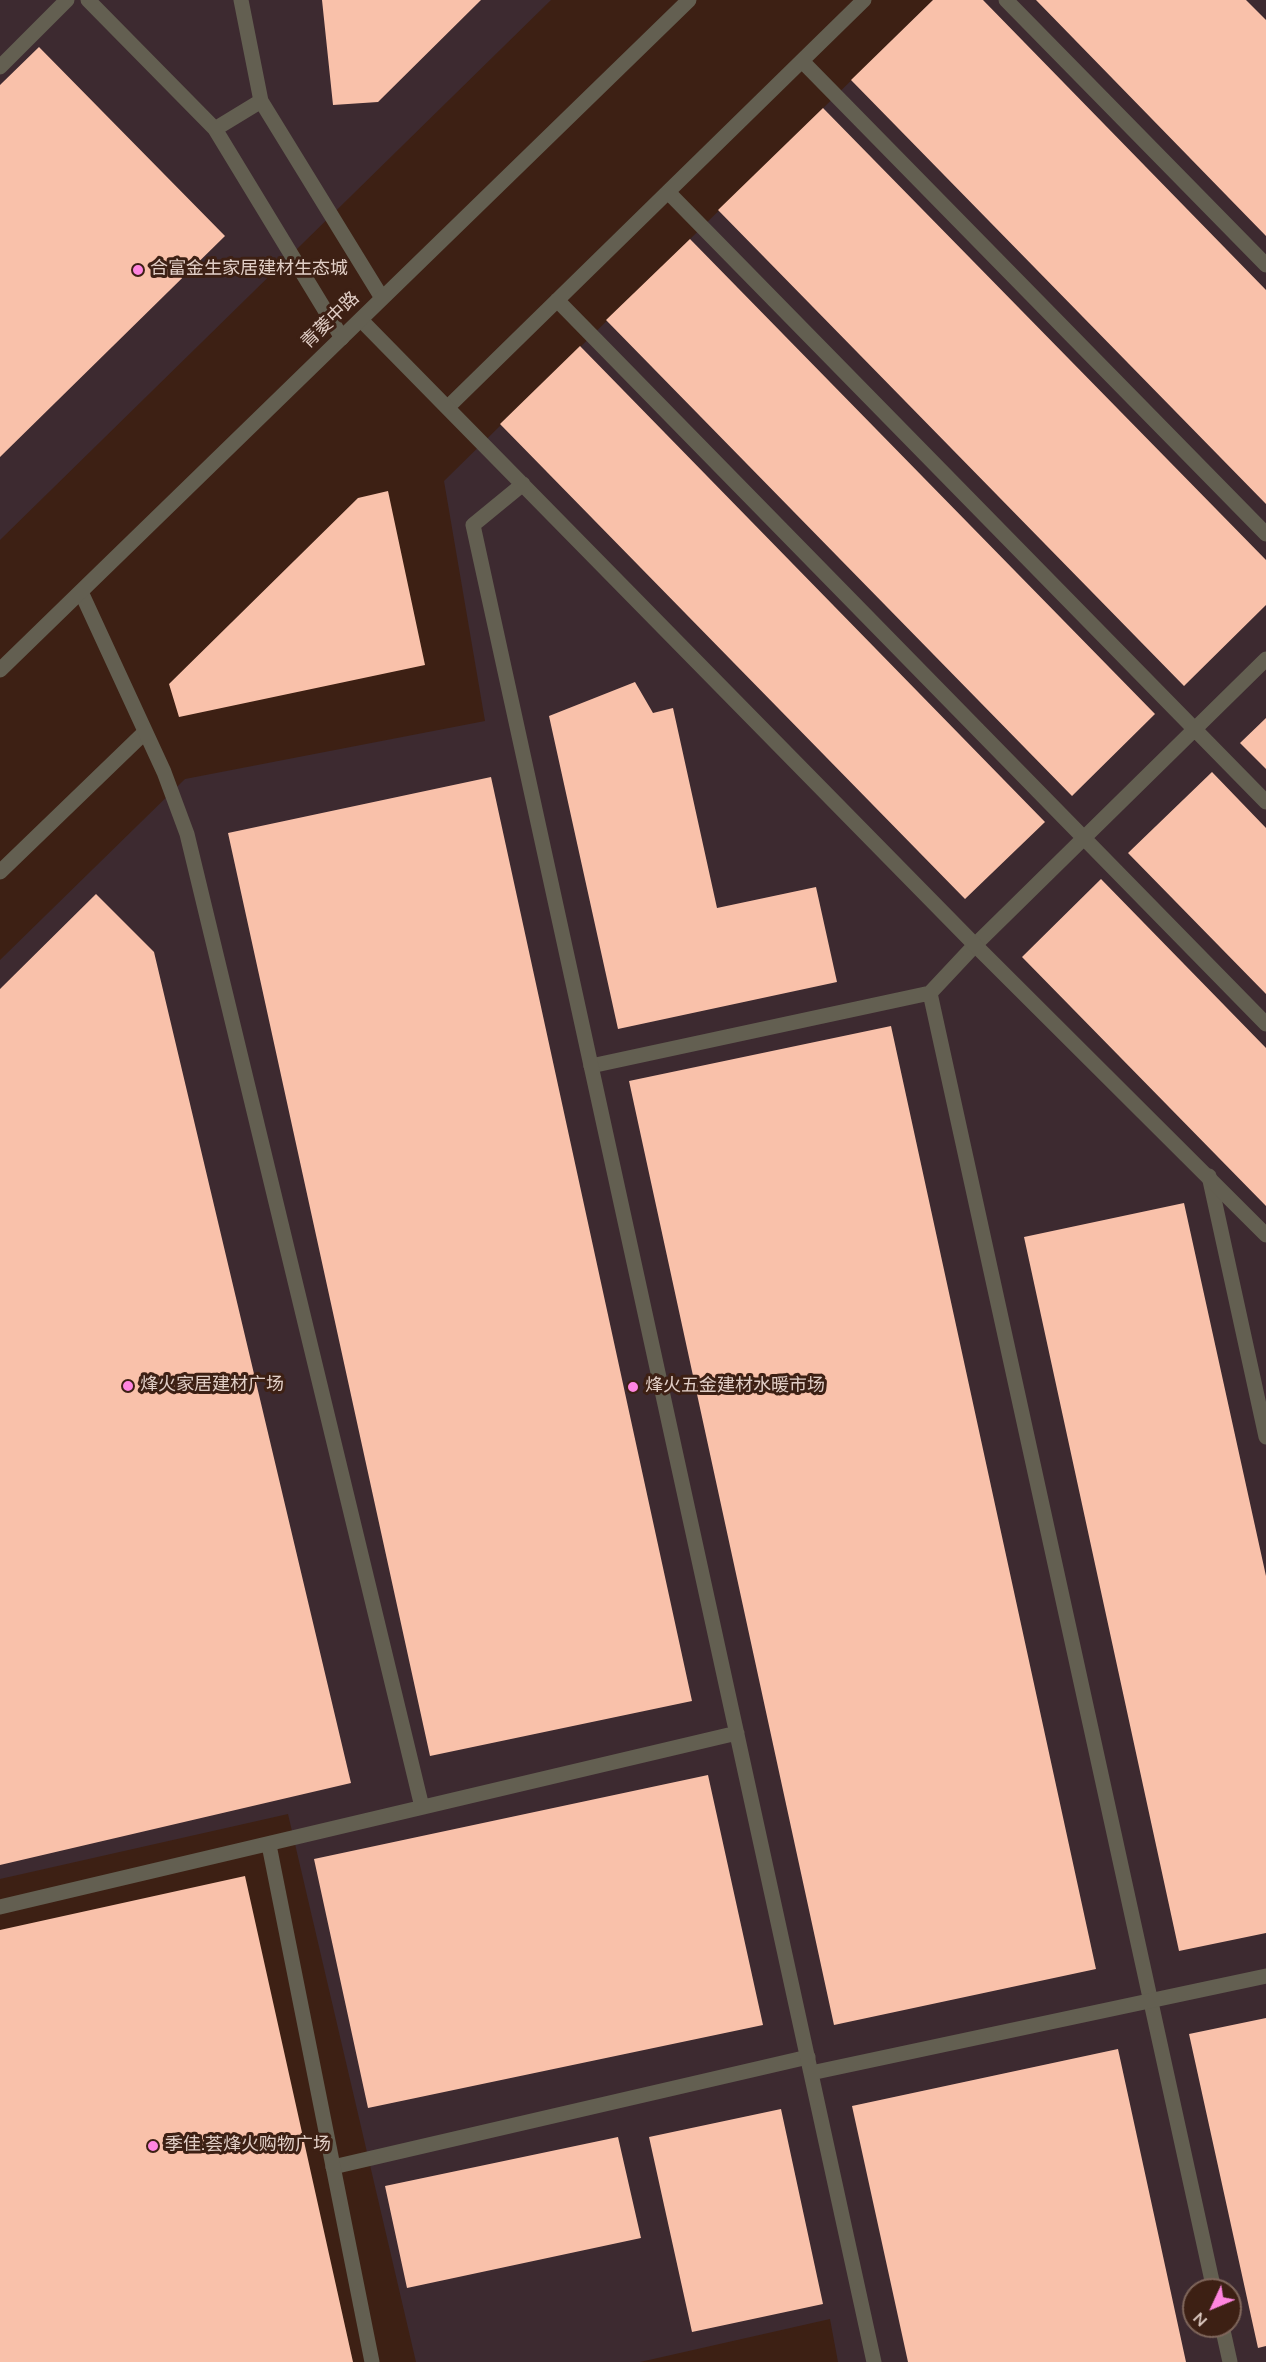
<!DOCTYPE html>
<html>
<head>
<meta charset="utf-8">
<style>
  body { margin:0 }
  #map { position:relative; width:1266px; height:2362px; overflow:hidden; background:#3d2014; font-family:"Nunito Sans",sans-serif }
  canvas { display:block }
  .north { position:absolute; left:1182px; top:2278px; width:60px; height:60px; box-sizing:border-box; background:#3d2014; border:2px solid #7f665b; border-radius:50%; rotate:226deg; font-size:16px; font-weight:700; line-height:24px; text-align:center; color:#e1cec6 }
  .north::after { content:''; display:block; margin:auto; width:21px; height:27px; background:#ff85df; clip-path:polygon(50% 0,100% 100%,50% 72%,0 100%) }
</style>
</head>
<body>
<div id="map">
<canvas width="1266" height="2362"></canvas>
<div class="north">N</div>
</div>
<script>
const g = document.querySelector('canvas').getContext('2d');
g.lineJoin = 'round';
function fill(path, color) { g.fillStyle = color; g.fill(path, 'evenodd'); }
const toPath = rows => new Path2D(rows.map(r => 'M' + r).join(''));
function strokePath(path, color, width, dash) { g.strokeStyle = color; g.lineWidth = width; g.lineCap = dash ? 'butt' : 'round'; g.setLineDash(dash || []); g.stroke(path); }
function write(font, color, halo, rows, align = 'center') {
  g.font = font + ' "Nunito Sans","Noto Sans SC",sans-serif'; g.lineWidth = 6; g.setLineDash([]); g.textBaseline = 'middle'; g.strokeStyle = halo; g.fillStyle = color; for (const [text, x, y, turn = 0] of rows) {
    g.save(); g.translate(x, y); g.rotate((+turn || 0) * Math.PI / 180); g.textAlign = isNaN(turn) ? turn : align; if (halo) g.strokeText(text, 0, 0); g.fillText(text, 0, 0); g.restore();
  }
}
fill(toPath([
  [0,0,551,0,0,540],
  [933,0,1266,0,1266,2362,838,2362,830,2319,640,2362,416,2362,288,1814,0,1879,0,960,185,779,485,721,444,481],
  [1194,2290,1230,2290,1230,2326,1194,2326]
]), '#3d2a30');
fill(toPath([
  [322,0,481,0,378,102,333,105],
  [933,0,983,0,1266,290,1266,504,851,80],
  [1036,0,1246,0,1266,20,1266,236],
  [39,47,225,236,0,457,0,85],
  [823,108,1266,560,1266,605,1184,686,718,210],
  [690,239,1155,714,1072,796,606,320],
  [580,346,1045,822,965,899,500,424],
  [388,491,425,665,179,717,169,684,358,498],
  [635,682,653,713,673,708,717,908,816,887,837,982,618,1029,549,716],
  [1266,718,1266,769,1240,743],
  [1212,772,1266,828,1266,994,1128,853],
  [491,777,692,1701,430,1756,228,833],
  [1101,879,1266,1048,1266,1206,1022,957],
  [96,894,154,952,351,1783,0,1865,0,989],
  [891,1026,1096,1969,834,2025,629,1081],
  [1184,1203,1266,1576,1266,1933,1179,1951,1024,1237],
  [708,1775,763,2025,368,2108,314,1859],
  [245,1876,353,2362,0,2362,0,1930],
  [1266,2018,1266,2346,1258,2348,1189,2034],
  [1118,2049,1186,2362,908,2362,852,2106],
  [781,2109,823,2304,692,2332,649,2137],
  [618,2137,641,2238,407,2288,385,2186]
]), '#f9c1aa');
strokePath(toPath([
  [88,0,215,129,342,338],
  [241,0,261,101,382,298],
  [1006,0,1266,265],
  [802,61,1266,534],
  [0,67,67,0],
  [215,129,261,101],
  [668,192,1266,802],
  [557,300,1266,1024],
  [448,407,864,0],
  [0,872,145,732],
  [930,993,1214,2290],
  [591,1066,930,993,975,945,1266,659],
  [1209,1176,1266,1437],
  [333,2167,808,2057],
  [1222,2326,1230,2362]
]), '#635f51', 15);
strokePath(toPath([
  [361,320,975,945,1266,1235],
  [523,484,473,525,874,2362],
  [81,592,164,772,187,834,422,1807],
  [269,1845,372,2362],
  [0,1907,737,1733],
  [811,2073,1266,1976]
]), '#635f51', 15);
strokePath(toPath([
  [0,670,689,0]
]), '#635f51', 15);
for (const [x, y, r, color] of [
  [138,270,6,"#ff85df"],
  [128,1386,6,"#ff85df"],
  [633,1387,6,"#ff85df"],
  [153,2146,6,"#ff85df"]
]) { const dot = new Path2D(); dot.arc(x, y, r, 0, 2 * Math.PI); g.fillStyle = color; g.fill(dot); strokePath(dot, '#3d2014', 2); }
write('18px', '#e1cec6', '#3d2014', [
  ["合富金生家居建材生态城",150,270],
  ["烽火家居建材广场",140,1386],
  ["烽火五金建材水暖市场",645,1387],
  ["季佳.荟烽火购物广场",165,2146]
], 'left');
write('18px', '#e1cec6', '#3d2014', [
  ["青菱中路",331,321,-44]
]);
</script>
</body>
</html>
